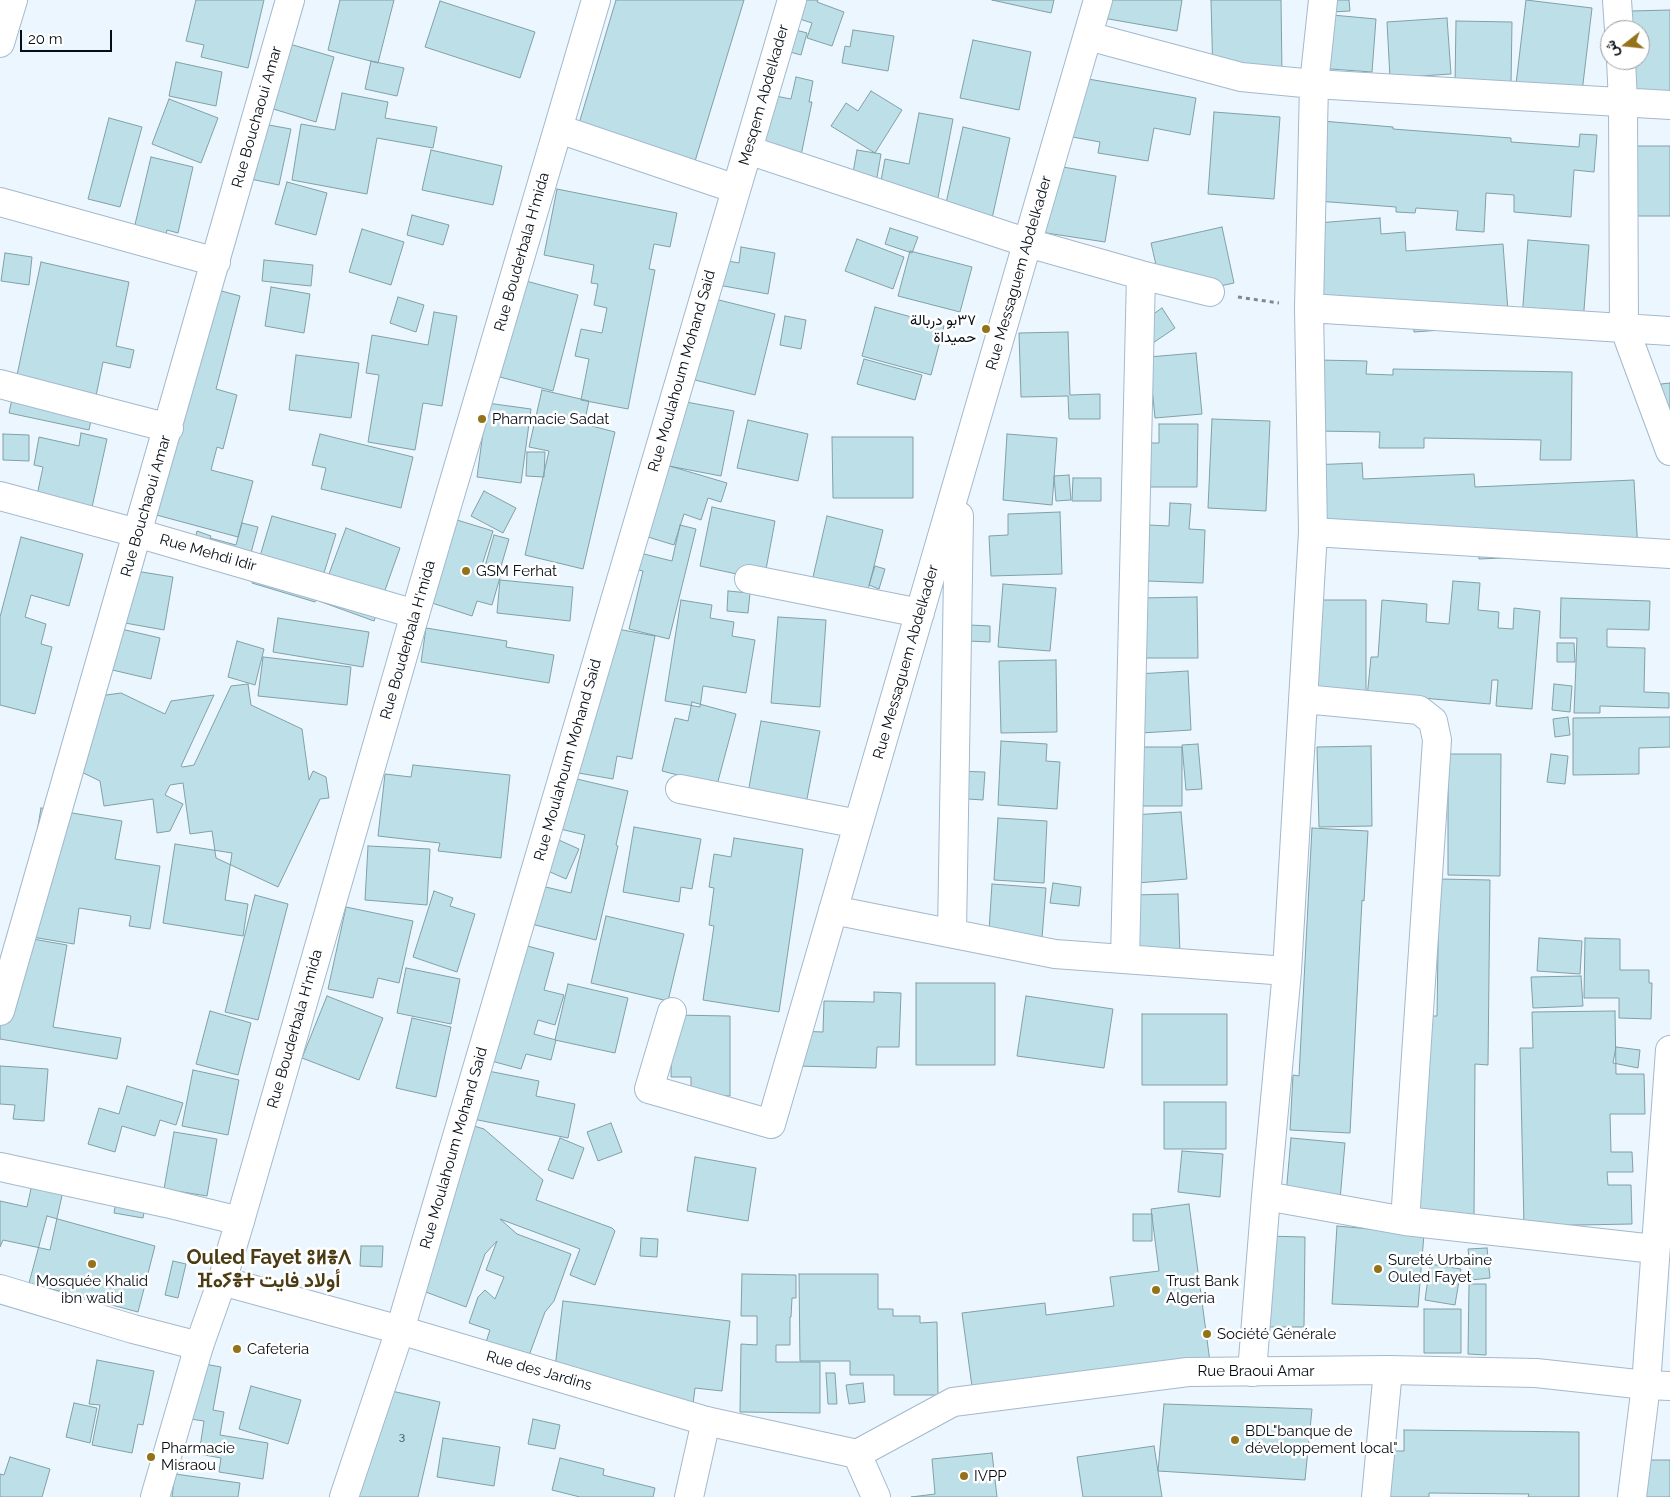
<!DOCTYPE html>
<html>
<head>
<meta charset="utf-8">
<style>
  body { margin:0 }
  #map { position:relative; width:1670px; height:1497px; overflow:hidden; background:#ecf6fe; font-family:Raleway,Vazirmatn,sans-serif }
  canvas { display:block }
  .north { position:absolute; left:1600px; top:20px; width:50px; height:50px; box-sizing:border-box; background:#fff; border:1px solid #9b9ea1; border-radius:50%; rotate:254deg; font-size:14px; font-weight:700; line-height:20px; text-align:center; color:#060d14 }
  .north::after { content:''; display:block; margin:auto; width:18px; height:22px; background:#937219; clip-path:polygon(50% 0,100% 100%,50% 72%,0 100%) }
  .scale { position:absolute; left:20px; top:30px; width:92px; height:22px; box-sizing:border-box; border:2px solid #060d14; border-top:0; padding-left:6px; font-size:15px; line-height:18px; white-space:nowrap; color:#060d14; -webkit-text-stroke:4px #fff; paint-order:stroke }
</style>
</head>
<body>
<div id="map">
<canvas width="1670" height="1497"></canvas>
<div class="north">ش</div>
<div class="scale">20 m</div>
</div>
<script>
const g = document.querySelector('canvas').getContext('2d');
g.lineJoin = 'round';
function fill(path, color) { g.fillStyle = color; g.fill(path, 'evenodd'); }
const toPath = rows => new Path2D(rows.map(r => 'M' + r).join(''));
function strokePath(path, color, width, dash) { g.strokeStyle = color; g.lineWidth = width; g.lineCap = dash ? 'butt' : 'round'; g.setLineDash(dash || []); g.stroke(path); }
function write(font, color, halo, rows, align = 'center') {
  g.font = font + ' Raleway,Vazirmatn,"Noto Sans Tifinagh",sans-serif'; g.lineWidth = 5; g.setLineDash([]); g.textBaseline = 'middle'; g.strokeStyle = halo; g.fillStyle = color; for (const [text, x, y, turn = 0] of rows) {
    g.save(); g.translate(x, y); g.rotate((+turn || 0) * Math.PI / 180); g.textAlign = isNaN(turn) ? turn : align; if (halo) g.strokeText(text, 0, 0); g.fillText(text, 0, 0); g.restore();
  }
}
const building = toPath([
  [196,0,264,0,248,68,201,57,204,45,186,41,196,0],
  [340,0,394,0,378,63,328,50,340,0],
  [616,0,744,0,689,181,572,147,616,0],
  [785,0,818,0,817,2,844,12,832,46,807,38,812,23,781,13,785,0],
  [992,0,1054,0,1051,13,992,0],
  [1106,0,1182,0,1177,31,1103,18,1106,0],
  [1211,0,1281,0,1282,75,1213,77,1211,0],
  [1312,0,1349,0,1350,11,1312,13,1312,0],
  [1526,0,1592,8,1580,109,1514,101,1526,0],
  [440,1,535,32,520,78,425,47,440,1],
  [1670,10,1670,95,1634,96,1633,60,1640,60,1640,30,1631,30,1631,11,1670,10],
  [1321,14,1376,19,1372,72,1317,68,1321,14],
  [1447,18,1451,74,1390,78,1387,22,1447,18],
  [1456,21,1512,22,1511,85,1455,84,1456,21],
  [774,24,807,33,801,55,768,46,774,24],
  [853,30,894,36,888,71,842,63,845,46,850,47,853,30],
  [276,40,334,57,316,122,257,104,276,40],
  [973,40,1031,52,1019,110,960,98,973,40],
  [371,61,404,68,397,96,365,89,371,61],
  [176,62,222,72,216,106,169,96,176,62],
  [796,77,813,81,809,102,812,102,798,170,741,159,755,92,791,99,796,77],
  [1077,77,1196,98,1190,135,1154,128,1148,161,1098,153,1100,142,1067,136,1077,77],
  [871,91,902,110,875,153,831,126,846,103,858,111,871,91],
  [342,93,388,102,385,118,437,127,433,148,377,138,367,194,292,180,301,124,335,130,342,93],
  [169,99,218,118,201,163,152,144,169,99],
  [1214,112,1280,117,1274,199,1208,194,1214,112],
  [919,113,953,119,936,208,878,197,885,159,909,164,919,113],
  [109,118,142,127,120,207,88,199,109,118],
  [1322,121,1393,127,1393,129,1511,138,1511,142,1579,147,1580,134,1597,135,1594,172,1574,170,1571,217,1514,212,1514,195,1486,193,1484,232,1456,230,1458,211,1416,208,1415,213,1396,212,1396,207,1317,201,1322,121],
  [252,122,291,129,279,185,241,177,252,122],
  [963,127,1010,138,991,223,944,212,963,127],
  [1632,146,1670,146,1670,216,1633,216,1632,146],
  [431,150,502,166,493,205,422,190,431,150],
  [857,150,881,154,875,189,851,184,857,150],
  [151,157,193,167,178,233,167,230,165,240,133,233,151,157],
  [1051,165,1116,176,1105,242,1040,232,1051,165],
  [287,182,327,193,316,235,275,224,287,182],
  [557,189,677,213,670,247,654,244,649,269,655,270,628,409,581,400,589,359,575,356,581,329,602,333,607,308,594,305,598,284,591,283,594,265,544,255,557,189],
  [412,215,449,225,443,245,407,235,412,215],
  [1380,218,1381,234,1405,232,1406,251,1503,244,1509,325,1414,332,1413,314,1313,314,1305,224,1380,218],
  [1222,227,1234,283,1197,291,1161,287,1151,243,1222,227],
  [890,228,918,237,912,253,885,244,890,228],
  [362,229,404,242,391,285,349,272,362,229],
  [857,239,904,257,893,289,845,271,857,239],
  [1528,240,1589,245,1582,336,1521,331,1528,240],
  [741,247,775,253,768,294,707,283,712,258,739,263,741,247],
  [910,251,972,267,960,312,898,296,910,251],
  [5,253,32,257,29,285,1,281,5,253],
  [264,260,313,265,311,286,262,281,264,260],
  [41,262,129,282,116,346,134,350,130,368,103,362,89,430,9,413,41,262],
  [526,281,578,295,553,391,500,377,526,281],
  [203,286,240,296,216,389,237,395,223,449,217,447,211,470,253,481,238,537,138,510,203,286],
  [271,287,310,294,304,333,265,326,271,287],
  [699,295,775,314,755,395,679,376,699,295],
  [398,297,424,305,416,332,390,323,398,297],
  [875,307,944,326,931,375,862,356,875,307],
  [1162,308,1175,328,1150,345,1136,326,1162,308],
  [434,312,457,316,442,406,423,403,415,450,368,442,379,375,366,373,372,335,428,345,434,312],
  [785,316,806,320,801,349,780,345,785,316],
  [1068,332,1070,395,1100,394,1100,419,1069,419,1068,396,1021,397,1019,333,1068,332],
  [1196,353,1202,414,1155,418,1149,357,1196,353],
  [296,355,359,363,351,418,289,410,296,355],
  [864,359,922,375,915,400,857,384,864,359],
  [1317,360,1367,361,1366,374,1393,375,1393,369,1572,372,1571,460,1540,460,1541,440,1424,438,1424,448,1379,448,1380,432,1316,431,1317,360],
  [1670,383,1670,458,1664,459,1661,384,1670,383],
  [542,390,589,401,584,424,615,432,583,569,525,555,549,451,529,447,542,390],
  [665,398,734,411,721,476,653,463,665,398],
  [487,403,531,409,521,483,477,477,487,403],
  [1212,419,1270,421,1266,511,1208,508,1212,419],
  [748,420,808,434,798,481,737,468,748,420],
  [1159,424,1198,424,1197,487,1147,487,1147,443,1159,443,1159,424],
  [81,433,107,439,87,530,32,519,43,467,34,465,39,437,79,446,81,433],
  [3,434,29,435,29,461,3,460,3,434],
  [320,434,413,457,401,508,321,489,326,468,312,465,320,434],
  [1007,434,1057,438,1052,505,1003,500,1007,434],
  [832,437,913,437,913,498,833,498,832,437],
  [527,452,545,452,544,477,526,476,527,452],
  [656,462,727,483,721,502,708,498,701,520,684,514,674,545,635,533,656,462],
  [1362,463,1363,479,1474,474,1475,487,1634,480,1638,552,1479,559,1477,531,1312,543,1308,465,1362,463],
  [1069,475,1071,500,1056,501,1054,476,1069,475],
  [1073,478,1101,478,1101,501,1072,501,1073,478],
  [484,491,516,508,503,533,471,516,484,491],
  [1170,503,1191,504,1189,529,1205,530,1203,583,1147,581,1149,525,1169,526,1170,503],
  [712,507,775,521,764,580,700,566,712,507],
  [1060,512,1062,574,991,576,989,536,1008,535,1008,514,1060,512],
  [272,516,336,534,315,602,252,583,272,516],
  [827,516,883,530,868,590,813,577,827,516],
  [457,520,493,531,481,568,501,574,492,605,477,601,472,616,432,603,457,520],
  [242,523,258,527,245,575,190,559,197,531,211,536,210,538,236,545,242,523],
  [680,525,696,529,669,639,629,629,643,571,625,567,628,550,672,561,680,525],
  [346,528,400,548,374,621,319,601,346,528],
  [494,535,509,539,500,570,485,566,494,535],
  [21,537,83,554,69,606,31,595,25,617,46,624,41,644,52,647,35,714,0,705,0,617,21,537],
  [875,566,885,569,879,589,869,585,875,566],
  [123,569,173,577,164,630,114,621,123,569],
  [500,580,573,587,570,621,497,613,500,580],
  [1453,581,1480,583,1478,610,1499,612,1498,628,1513,629,1514,608,1540,611,1532,709,1496,706,1498,680,1492,680,1490,704,1400,696,1366,708,1371,657,1378,657,1382,600,1427,604,1426,622,1449,624,1453,581],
  [1003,584,1056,588,1050,651,998,647,1003,584],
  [728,591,750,593,748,613,727,611,728,591],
  [1197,597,1198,658,1141,658,1141,598,1197,597],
  [1561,598,1650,601,1649,630,1607,629,1607,647,1645,648,1644,692,1669,693,1669,708,1600,706,1600,713,1574,713,1577,638,1560,638,1561,598],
  [681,600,712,605,710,618,734,622,732,636,755,640,746,693,703,686,700,707,665,701,681,600],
  [1319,600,1366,600,1366,691,1302,691,1319,600],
  [778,617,826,620,820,707,771,703,778,617],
  [278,618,369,632,363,667,273,652,278,618],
  [104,625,160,638,151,679,95,666,104,625],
  [969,625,990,626,990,642,968,641,969,625],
  [601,626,655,636,632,759,617,756,613,779,567,771,601,626],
  [426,628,507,641,506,647,554,655,549,683,421,662,426,628],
  [237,641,264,649,255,685,228,677,237,641],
  [1557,643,1574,643,1575,662,1557,662,1557,643],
  [263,657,351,667,347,705,258,696,263,657],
  [1056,660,1057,732,1001,733,999,661,1056,660],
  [1188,671,1191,730,1141,733,1137,674,1188,671],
  [248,684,251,705,302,729,309,780,313,771,326,777,329,798,320,799,278,887,216,858,212,831,190,834,183,783,170,785,165,795,183,804,170,831,157,833,153,799,104,806,100,781,67,765,84,698,121,693,165,714,171,701,214,695,181,766,183,767,194,765,231,686,248,684],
  [1554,684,1572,686,1570,712,1552,710,1554,684],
  [692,702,736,714,717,785,662,771,675,718,688,721,692,702],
  [1568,717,1570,735,1555,737,1553,719,1568,717],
  [1670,717,1670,747,1639,748,1639,774,1573,775,1573,718,1670,717],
  [761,721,820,731,806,804,748,793,761,721],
  [1001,741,1047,744,1046,761,1060,762,1057,809,998,805,1001,741],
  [1198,744,1202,789,1186,790,1182,745,1198,744],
  [1371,746,1372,826,1319,827,1317,747,1371,746],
  [1141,747,1182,747,1182,806,1134,806,1141,747],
  [1448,754,1501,754,1500,876,1448,875,1448,754],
  [1551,754,1568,756,1565,784,1547,782,1551,754],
  [413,765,510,775,501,858,438,851,440,843,378,836,385,774,411,777,413,765],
  [954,771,985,772,983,800,953,798,954,771],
  [564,776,628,791,616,845,618,846,596,940,523,922,533,884,571,893,585,835,552,827,564,776],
  [41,808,122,821,115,859,160,866,150,929,129,926,131,916,79,908,74,944,20,935,41,808],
  [1181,812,1187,879,1137,883,1132,815,1181,812],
  [998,818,1047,821,1044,883,994,880,998,818],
  [634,827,701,839,692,889,681,887,679,902,623,892,634,827],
  [1312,828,1368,831,1364,901,1362,900,1350,1133,1290,1130,1293,1075,1299,1076,1312,828],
  [552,837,579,849,566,879,539,867,552,837],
  [734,838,803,849,779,1012,703,1000,714,926,709,925,714,888,709,887,714,854,731,857,734,838],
  [175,844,232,853,225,900,248,904,243,936,163,923,175,844],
  [368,846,430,849,427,905,365,900,368,846],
  [1439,879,1490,880,1488,1065,1475,1064,1474,1217,1418,1216,1418,1183,1422,1183,1425,1016,1437,1016,1439,879],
  [1053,883,1081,887,1079,906,1050,903,1053,883],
  [992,884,1046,888,1041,950,988,946,992,884],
  [434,891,453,898,450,906,475,914,457,972,413,957,434,891],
  [1178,894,1180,954,1133,955,1131,895,1178,894],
  [255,895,288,904,258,1020,225,1012,255,895],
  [346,907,413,921,399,983,378,978,373,998,328,989,346,907],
  [606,916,684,934,668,1001,591,983,606,916],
  [10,935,67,945,53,1027,121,1038,117,1059,0,1039,0,997,10,935],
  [1539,938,1582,941,1580,974,1537,971,1539,938],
  [1585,938,1620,939,1620,970,1649,970,1649,983,1652,983,1651,1019,1619,1018,1619,998,1584,998,1585,938],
  [516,943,554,953,544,990,564,995,555,1025,538,1020,534,1034,556,1040,551,1060,526,1054,521,1069,484,1059,516,943],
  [406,968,460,979,451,1024,397,1013,406,968],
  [1581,976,1583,1006,1533,1008,1531,977,1581,976],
  [916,983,995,983,995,1065,916,1065,916,983],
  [568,984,628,998,615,1053,555,1040,568,984],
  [874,992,901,993,899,1047,877,1047,876,1068,796,1066,797,1031,823,1032,824,1001,874,1002,874,992],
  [327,996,383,1018,359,1080,302,1058,327,996],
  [1026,996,1113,1009,1104,1068,1017,1056,1026,996],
  [210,1011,251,1023,238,1075,196,1064,210,1011],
  [1615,1011,1616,1074,1644,1074,1645,1114,1610,1114,1611,1152,1632,1152,1633,1172,1607,1172,1608,1185,1631,1185,1632,1224,1524,1226,1520,1048,1533,1048,1532,1012,1615,1011],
  [1142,1014,1227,1014,1227,1085,1142,1085,1142,1014],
  [672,1015,730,1016,730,1096,691,1095,691,1077,671,1077,672,1015],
  [412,1018,451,1027,436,1097,396,1088,412,1018],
  [1616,1047,1640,1050,1638,1068,1613,1063,1616,1047],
  [0,1066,48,1069,44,1121,13,1119,15,1105,0,1104,0,1066],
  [193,1070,239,1080,228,1135,182,1126,193,1070],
  [483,1070,539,1081,536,1096,575,1104,568,1138,473,1119,483,1070],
  [127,1086,183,1103,176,1125,160,1120,155,1136,122,1126,115,1152,88,1144,99,1108,119,1114,127,1086],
  [1164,1102,1226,1102,1226,1149,1164,1149,1164,1102],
  [611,1123,622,1152,598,1161,587,1132,611,1123],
  [474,1126,484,1129,543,1180,536,1200,612,1228,615,1231,595,1285,570,1275,580,1249,500,1219,517,1234,571,1254,554,1301,545,1312,527,1361,485,1345,490,1330,469,1323,478,1297,485,1290,495,1299,504,1277,486,1270,497,1241,485,1254,466,1307,407,1285,474,1126],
  [174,1132,217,1139,207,1196,164,1189,174,1132],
  [560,1138,584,1148,573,1179,548,1170,560,1138],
  [1291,1138,1345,1143,1339,1211,1285,1206,1291,1138],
  [1182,1151,1223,1154,1220,1197,1178,1192,1182,1151],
  [695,1157,756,1168,748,1221,687,1211,695,1157],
  [32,1184,63,1191,50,1250,3,1240,0,1247,0,1201,27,1207,32,1184],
  [117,1195,146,1201,143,1218,114,1213,117,1195],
  [1189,1204,1210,1362,973,1394,962,1313,1045,1303,1046,1315,1114,1306,1110,1277,1159,1271,1151,1209,1189,1204],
  [1133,1214,1152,1214,1152,1241,1133,1241,1133,1214],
  [47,1216,155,1246,138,1312,29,1283,47,1216],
  [1337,1226,1424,1234,1418,1307,1332,1304,1337,1226],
  [1265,1236,1305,1237,1304,1327,1264,1327,1265,1236],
  [641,1238,658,1239,657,1257,640,1256,641,1238],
  [361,1246,383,1246,382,1267,360,1266,361,1246],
  [1487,1248,1490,1278,1471,1280,1468,1249,1487,1248],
  [173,1261,186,1264,178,1298,165,1295,173,1261],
  [1430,1264,1461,1269,1455,1305,1425,1300,1430,1264],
  [742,1274,796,1275,796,1298,792,1298,791,1317,790,1317,790,1345,776,1345,776,1362,820,1362,820,1413,740,1412,741,1344,757,1345,757,1316,741,1316,742,1274],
  [799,1274,878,1274,878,1309,893,1309,893,1316,920,1316,920,1323,937,1322,938,1395,894,1395,894,1375,850,1375,850,1361,800,1361,799,1274],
  [1469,1284,1486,1284,1486,1355,1468,1354,1469,1284],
  [563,1301,730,1321,722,1391,695,1388,693,1404,554,1376,563,1301],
  [1424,1309,1461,1309,1461,1353,1424,1353,1424,1309],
  [97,1360,154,1371,143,1425,138,1424,132,1453,92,1445,100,1405,89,1404,97,1360],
  [199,1363,221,1367,213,1410,224,1412,220,1435,268,1443,263,1479,219,1472,221,1458,199,1454,204,1421,190,1419,199,1363],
  [826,1373,835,1373,837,1404,828,1404,826,1373],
  [863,1383,865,1402,849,1404,846,1385,863,1383],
  [251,1386,301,1400,288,1444,239,1429,251,1386],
  [383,1389,440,1402,418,1497,354,1497,383,1389],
  [74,1403,97,1408,90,1443,66,1437,74,1403],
  [1164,1404,1312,1409,1305,1480,1158,1471,1164,1404],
  [533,1419,560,1425,555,1449,528,1444,533,1419],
  [1404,1430,1579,1432,1579,1497,1528,1497,1529,1494,1429,1493,1429,1497,1375,1497,1375,1451,1404,1451,1404,1430],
  [443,1438,500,1447,494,1486,437,1477,443,1438],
  [1154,1446,1162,1497,1083,1497,1077,1457,1154,1446],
  [992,1453,997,1497,911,1497,935,1494,932,1459,992,1453],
  [10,1457,50,1469,42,1497,0,1497,0,1474,4,1475,10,1457],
  [560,1458,604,1469,603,1475,655,1488,653,1497,580,1497,552,1490,560,1458],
  [1632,1460,1670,1460,1670,1497,1632,1497,1632,1460],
  [175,1474,240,1483,238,1497,172,1497,175,1474]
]);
fill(building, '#bddfe7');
strokePath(building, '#80a0a8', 1);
const minor = toPath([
  [1617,0,1619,30],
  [1088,36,1241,77,1314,84,1670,105],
  [0,43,13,0],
  [1621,60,1623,102,1624,327,1670,451],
  [559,129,736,189],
  [748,150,1028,243,1141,275,1210,292],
  [0,202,216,262],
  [1309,308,1670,331],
  [0,384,169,428],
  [0,496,137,533,415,614],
  [1313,532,1670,554],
  [749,579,920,613],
  [1304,699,1419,710,1433,721,1437,740,1405,1221],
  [680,789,858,824],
  [833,910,1055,954,1287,971],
  [952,933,959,516],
  [1125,959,1141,275],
  [0,1011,290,0],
  [672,1012,649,1089,771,1124,1098,0],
  [0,1167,166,1203,240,1221],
  [1266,1196,1405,1221,1654,1249],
  [0,1289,133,1329,199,1346],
  [1252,1372,1266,1196,1287,971,1313,532,1309,308,1314,84,1323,0],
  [344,1497,400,1330,792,0],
  [689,1497,706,1421],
  [1376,1497,1388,1370],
  [1632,1497,1646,1385,1670,1050]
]);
const major = toPath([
  [222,1281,400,1330,706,1421,857,1454],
  [857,1454,953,1402,1188,1372,1388,1370,1536,1373,1646,1385,1670,1386],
  [857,1454,876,1497],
  [155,1497,199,1346,222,1281,240,1221,415,614,596,0]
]);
strokePath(minor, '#a3b9cd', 30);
strokePath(major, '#a3b9cd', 30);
strokePath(toPath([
  [1238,297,1279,303]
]), '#808990', 3, [4, 4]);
strokePath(minor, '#fff', 28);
strokePath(major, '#fff', 28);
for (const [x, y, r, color] of [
  [986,329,5,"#937219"],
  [482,419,5,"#937219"],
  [466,571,5,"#937219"],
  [92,1264,5,"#937219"],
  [1378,1269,5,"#937219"],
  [1156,1290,5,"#937219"],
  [1207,1334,5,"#937219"],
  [237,1349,5,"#937219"],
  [1235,1440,5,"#937219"],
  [151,1457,5,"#937219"],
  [964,1476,5,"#937219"]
]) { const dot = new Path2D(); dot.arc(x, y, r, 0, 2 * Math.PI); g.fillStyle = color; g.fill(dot); strokePath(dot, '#fff', 2); }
write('12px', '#344249', null, [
  ["3",402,1436]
]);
write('15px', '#060d14', '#fff', [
  ["Mesqem Abdelkader",764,95,-74],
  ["Rue Bouchaoui Amar",257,117,-74],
  ["Rue Bouderbala H'mida",522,252,-74],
  ["Rue Messaguem Abdelkader",1019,273,-74],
  ["Rue Moulahoum Mohand Said",682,371,-74],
  ["Rue Bouchaoui Amar",146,506,-74],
  ["Rue Mehdi Idir",208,553,16],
  ["Rue Bouderbala H'mida",408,640,-74],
  ["Rue Messaguem Abdelkader",906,662,-74],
  ["Rue Moulahoum Mohand Said",568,760,-74],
  ["Rue Bouderbala H'mida",295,1029,-74],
  ["Rue Moulahoum Mohand Said",454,1148,-74],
  ["Rue des Jardins",539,1371,16],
  ["Rue Braoui Amar",1256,1371]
]);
write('15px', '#060d14', '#fff', [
  ["٣٧بو دربالة",976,320,"right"],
  ["حميداة",976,337,"right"],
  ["Pharmacie Sadat",492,419],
  ["GSM Ferhat",476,571],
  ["Sureté Urbaine",1388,1260],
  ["Ouled Fayet",1388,1277],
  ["Mosquée Khalid",92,1281,"center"],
  ["ibn walid",92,1298,"center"],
  ["Trust Bank",1166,1281],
  ["Algeria",1166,1298],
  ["Société Générale",1217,1334],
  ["Cafeteria",247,1349],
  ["BDL\"banque de",1245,1431],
  ["développement local\"",1245,1448],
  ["Pharmacie",161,1448],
  ["Misraou",161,1465],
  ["IVPP",974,1476]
], 'left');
write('bold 20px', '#4c3c14', '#fff', [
  ["Ouled Fayet ⵓⵍⴻⴷ",269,1258],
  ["ⴼⴰⵢⴻⵜ أولاد فايت",269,1281]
]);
</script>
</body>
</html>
